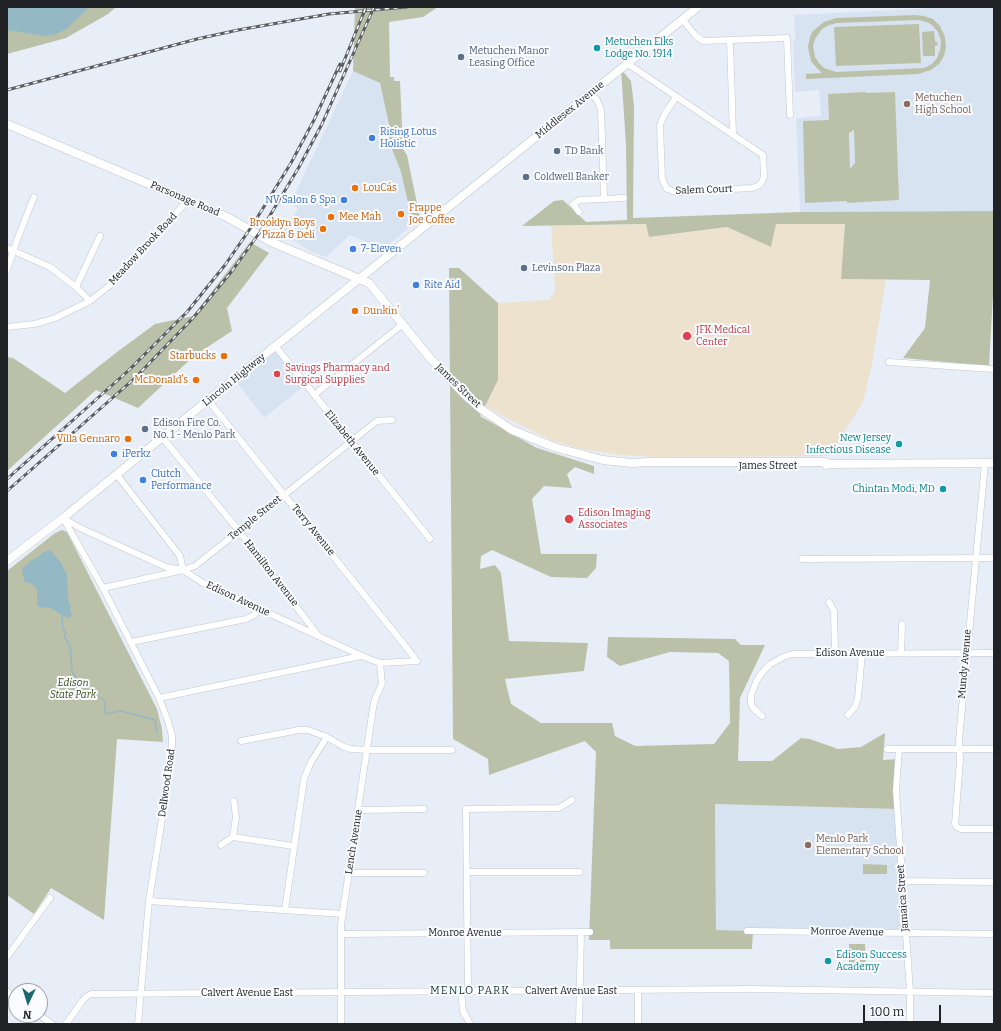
<!DOCTYPE html>
<html>
<head>
<meta charset="utf-8">
<style>
  body { margin:0 }
  #map { position:relative; width:1001px; height:1031px; overflow:hidden; background:#e8eef7; font-family:Bitter,serif }
  canvas { display:block }
  .frame { position:absolute; inset:0; border:8px solid #202225; pointer-events:none }
  .north { position:absolute; left:8px; top:983px; width:40px; height:40px; box-sizing:border-box; background:#f9fbfe; border:1px solid #a2a4a7; border-radius:50%; rotate:184deg; font-size:11px; font-weight:700; line-height:16px; text-align:center; color:#202225 }
  .north::after { content:''; display:block; margin:auto; width:14px; height:18px; background:#1c696d; clip-path:polygon(50% 0,100% 100%,50% 72%,0 100%) }
  .scale { position:absolute; left:863px; top:1005px; width:78px; height:18px; box-sizing:border-box; border:2px solid #202225; border-top:0; padding-left:5px; font-size:12px; line-height:14px; white-space:nowrap; color:#202225; -webkit-text-stroke:3px #f9fbfe; paint-order:stroke }
</style>
</head>
<body>
<div id="map">
<canvas width="1001" height="1031"></canvas>
<div class="frame"></div>
<div class="north">N</div>
<div class="scale">100 m</div>
</div>
<script>
const g = document.querySelector('canvas').getContext('2d');
g.lineJoin = 'round';
function fill(path, color) { g.fillStyle = color; g.fill(path, 'evenodd'); }
const toPath = rows => new Path2D(rows.map(r => 'M' + r).join(''));
function strokePath(path, color, width, dash) { g.strokeStyle = color; g.lineWidth = width; g.lineCap = dash ? 'butt' : 'round'; g.setLineDash(dash || []); g.stroke(path); }
function write(font, color, halo, rows, align = 'center') {
  g.font = font + ' Bitter,serif'; g.lineWidth = 4; g.setLineDash([]); g.textBaseline = 'middle'; g.strokeStyle = halo; g.fillStyle = color; for (const [text, x, y, turn = 0] of rows) {
    g.save(); g.translate(x, y); g.rotate((+turn || 0) * Math.PI / 180); g.textAlign = isNaN(turn) ? turn : align; if (halo) g.strokeText(text, 0, 0); g.fillText(text, 0, 0); g.restore();
  }
}
fill(toPath([
  [956,7,994,7,994,211,800,212,796,118,821,116,819,90,795,92,793,40,795,40,794,15],
  [353,71,380,83,391,134,389,144,401,172,413,224,383,250,350,235,326,257,312,252,281,233,298,209,293,205,292,200],
  [276,347,305,385,264,418,234,379],
  [715,804,897,809,906,933,716,930]
]), '#d8e3f2');
fill(toPath([
  [646,224,650,237,727,227,771,247,776,224,845,224,841,279,886,280,871,369,863,402,829,456,659,457,619,455,581,449,551,440,512,421,482,404,498,380,498,303,549,300,555,291,551,226]
]), '#ede2ce');
fill(toPath([
  [7,7,116,7,108,14,66,38,7,54],
  [355,7,438,7,423,17,389,22,390,77,394,77,394,81,400,81,403,149,407,155,420,218,413,224,401,172,387,137,391,134,380,83,353,71],
  [915,15,924,16,933,19,940,26,945,37,946,47,944,56,939,64,931,70,918,74,806,79,806,74,822,73,816,67,811,61,808,47,810,37,813,31,824,22,836,18],
  [918,20,927,22,932,25,938,32,941,41,940,50,937,58,932,64,924,68,836,72,824,68,819,63,815,57,813,46,815,39,822,29,829,25,837,23],
  [919,24,921,63,836,66,834,27],
  [934,31,935,41,937,42,938,45,935,46,935,56,923,56,922,32],
  [621,69,631,81,634,106,633,218,800,212,994,211,994,277,989,366,903,358,925,328,930,280,841,279,845,224,776,224,771,247,727,227,649,237,646,224,522,226,554,201,563,200,586,222,627,220,626,145],
  [866,92,866,93,895,92,899,200,847,203,847,201,805,203,803,121,829,120,828,94],
  [854,130,855,163,850,169,849,133],
  [250,242,269,253,227,308,232,331,194,356,138,408,96,390,7,471,7,357,13,358,65,393,117,352,155,324,193,316],
  [449,268,459,268,498,303,498,380,480,416,537,448,594,466,594,474,575,467,567,474,572,488,544,486,532,499,541,554,597,554,596,568,587,578,551,577,492,550,481,556,480,569,495,565,501,573,509,641,588,643,584,671,505,679,511,704,541,723,612,723,615,736,635,746,714,744,730,723,729,661,718,653,670,652,620,666,607,657,608,637,735,639,741,645,765,645,740,698,738,761,772,761,801,738,810,739,838,749,861,747,885,733,883,760,898,759,897,809,715,804,716,930,753,931,752,949,610,949,610,940,589,940,596,752,585,741,489,775,488,759,453,739],
  [62,530,67,532,157,709,162,729,163,742,117,739,104,920,51,888,34,914,7,895,7,571,55,533],
  [863,864,887,865,887,874,863,874],
  [849,944,865,944,866,968,849,967]
]), '#bbc1a9');
fill(toPath([
  [7,7,89,7,68,28,57,34,45,36,7,30],
  [49,550,51,551,62,564,67,576,68,600,71,606,70,611,72,615,70,618,62,615,49,607,40,608,37,605,37,591,35,587,32,584,24,581,22,568,27,565,31,560,37,558,42,553]
]), '#95b8c5');
strokePath(toPath([
  [62,615,63,629,66,632,64,636,70,646,71,656,72,671,77,679,73,687,75,691,80,690,86,694,102,698,105,702,105,714,121,711,155,720,157,733]
]), '#95b8c5', 1.5);
const street = toPath([
  [683,20,695,35,703,41,787,38,790,115],
  [730,41,733,134],
  [628,64,763,155,764,177,760,185,752,188,676,192,667,189,662,179,660,125,664,115,676,97],
  [591,94,597,100,601,110,604,199],
  [579,212,573,204,579,200,624,198],
  [7,248,50,267,76,287,90,301],
  [7,270,17,240,34,197],
  [76,287,100,236],
  [7,327,34,324,42,322,55,318,90,301,114,282,188,200],
  [276,347,430,539],
  [889,362,994,369],
  [314,395,403,324],
  [208,400,414,657,414,661],
  [162,437,239,531,317,634],
  [985,463,959,740,960,760,955,824,957,827,961,829,994,829],
  [117,475,180,556,183,570],
  [63,518,103,588,159,698,168,721,172,736,172,755,149,901,138,1024],
  [63,518,80,528,166,567,183,570,203,583,362,656,380,663,417,661],
  [802,559,994,558],
  [103,588,183,570,195,566,377,421,392,420],
  [829,602,834,611,835,653],
  [131,642,246,619,254,615,259,609],
  [901,653,902,624],
  [159,698,361,656],
  [848,715,855,707,858,698,862,653],
  [762,716,753,708,751,703,751,695,757,680,761,674,769,665,783,657,792,654,994,653],
  [241,741,299,730,308,730,327,737,344,747,351,749,367,750,452,750],
  [887,749,994,749],
  [899,749,896,790,910,991,910,1024],
  [359,810,424,809],
  [233,837,236,817,234,801],
  [221,845,233,837,293,846],
  [468,872,580,872],
  [349,873,424,873],
  [902,881,994,882],
  [149,901,343,914],
  [285,910,304,779,311,762,327,737],
  [747,931,994,934],
  [341,934,590,932],
  [7,957,50,898],
  [7,991,16,998],
  [461,991,463,1011,470,1024],
  [468,992,466,809,559,808,572,800],
  [39,1015,52,1024],
  [66,1024,83,1000,86,997,91,994,751,989,994,993],
  [341,1024,341,925,373,708,375,699,382,684,380,663],
  [579,1024,581,932],
  [638,1024,638,991]
]);
const secondary = toPath([
  [7,124,227,217,271,242,369,283,430,358,465,395,481,409,512,430,554,447,603,460,632,463,648,462,824,462,831,464],
  [826,465,831,464,994,463],
  [7,561,63,518,218,392,698,7]
]);
strokePath(street, '#c0c6ce', 7);
strokePath(secondary, '#c0c6ce', 9);
strokePath(street, '#fff', 6);
strokePath(secondary, '#fff', 8);
const rail = toPath([
  [340,71,366,7],
  [7,90,197,39,238,30,329,14,407,7],
  [7,479,128,371,187,312,225,265,252,226,291,163,314,120,340,64],
  [7,491,135,378,193,318,232,271,260,232,299,167,322,124,374,7]
]);
strokePath(rail, '#5a5e62', 3);
strokePath(rail, '#f9fbfe', 1.5, [4.5]);
for (const [x, y, r, color] of [
  [597,48,4,"#0f9aa8"],
  [461,57,4,"#5c6f8a"],
  [907,104,4,"#8d6e63"],
  [372,138,4,"#3f7fe0"],
  [557,151,4,"#5c6f8a"],
  [526,177,4,"#5c6f8a"],
  [355,188,4,"#e8710a"],
  [344,200,4,"#3f7fe0"],
  [401,214,4,"#e8710a"],
  [331,217,4,"#e8710a"],
  [323,229,4,"#e8710a"],
  [353,249,4,"#3f7fe0"],
  [524,268,4,"#5c6f8a"],
  [416,285,4,"#3f7fe0"],
  [355,311,4,"#e8710a"],
  [687,336,5,"#e0444e"],
  [224,356,4,"#e8710a"],
  [277,374,4,"#e0444e"],
  [196,380,4,"#e8710a"],
  [145,429,4,"#5c6f8a"],
  [128,439,4,"#e8710a"],
  [899,444,4,"#0f9aa8"],
  [114,454,4,"#3f7fe0"],
  [143,480,4,"#3f7fe0"],
  [943,489,4,"#0f9aa8"],
  [569,519,5,"#e0444e"],
  [808,845,4,"#8d6e63"],
  [828,961,4,"#0f9aa8"]
]) { const dot = new Path2D(); dot.arc(x, y, r, 0, 2 * Math.PI); g.fillStyle = color; g.fill(dot); strokePath(dot, '#f9fbfe', 1.5); }
write('10px', '#0d838f', '#f9fbfe', [
  ["Metuchen Elks",605,42],
  ["Lodge No. 1914",605,54],
  ["New Jersey",891,438,"right"],
  ["Infectious Disease",891,450,"right"],
  ["Chintan Modi, MD",935,489,"right"],
  ["Edison Success",836,955],
  ["Academy",836,967]
], 'left');
write('10px', '#4e5e75', '#f9fbfe', [
  ["Metuchen Manor",469,51],
  ["Leasing Office",469,63],
  ["TD Bank",565,151],
  ["Coldwell Banker",534,177],
  ["Levinson Plaza",532,268],
  ["Edison Fire Co.",153,423],
  ["No. 1 - Menlo Park",153,435]
], 'left');
write('10px', '#785e54', '#f9fbfe', [
  ["Metuchen",915,98],
  ["High School",915,110],
  ["Menlo Park",816,839],
  ["Elementary School",816,851]
], 'left');
write('10px', '#202225', '#f9fbfe', [
  ["Middlesex Avenue",570,110,-39],
  ["Salem Court",704,190,-2],
  ["Parsonage Road",185,199,23],
  ["Meadow Brook Road",143,249,-47],
  ["Lincoln Highway",234,380,-39],
  ["James Street",458,386,44],
  ["Elizabeth Avenue",352,443,51],
  ["James Street",768,466],
  ["Temple Street",255,518,-39],
  ["Terry Avenue",313,530,51],
  ["Hamilton Avenue",271,573,52],
  ["Edison Avenue",238,599,25],
  ["Edison Avenue",850,653],
  ["Mundy Avenue",965,664,-85],
  ["Dellwood Road",167,783,-82],
  ["Lench Avenue",354,842,-81],
  ["Jamaica Street",903,898,-94],
  ["Monroe Avenue",847,932,1],
  ["Monroe Avenue",465,933],
  ["Calvert Avenue East",571,991],
  ["Calvert Avenue East",247,993]
]);
write('10px', '#366cbe', '#f9fbfe', [
  ["Rising Lotus",380,132],
  ["Holistic",380,144],
  ["NV Salon & Spa",336,200,"right"],
  ["7-Eleven",361,249],
  ["Rite Aid",424,285],
  ["iPerkz",122,454],
  ["Clutch",151,474],
  ["Performance",151,486]
], 'left');
write('10px', '#c56008', '#f9fbfe', [
  ["LouCás",363,188],
  ["Frappe",409,208],
  ["Joe Coffee",409,220],
  ["Mee Mah",339,217],
  ["Brooklyn Boys",315,223,"right"],
  ["Pizza & Deli",315,235,"right"],
  ["Dunkin'",363,311],
  ["Starbucks",216,356,"right"],
  ["McDonald's",188,380,"right"],
  ["Villa Gennaro",120,439,"right"]
], 'left');
write('10px', '#be3a42', '#f9fbfe', [
  ["JFK Medical",696,330],
  ["Center",696,342],
  ["Savings Pharmacy and",285,368],
  ["Surgical Supplies",285,380],
  ["Edison Imaging",578,513],
  ["Associates",578,525]
], 'left');
write('italic 10px', '#3d4716', '#f9fbfe', [
  ["Edison",73,683],
  ["State Park",73,695]
]);
g.letterSpacing = '1px';
write('11px', '#1a3d3e', '#f9fbfe', [
  ["MENLO PARK",470,991]
]);
g.letterSpacing = '0px';
</script>
</body>
</html>
